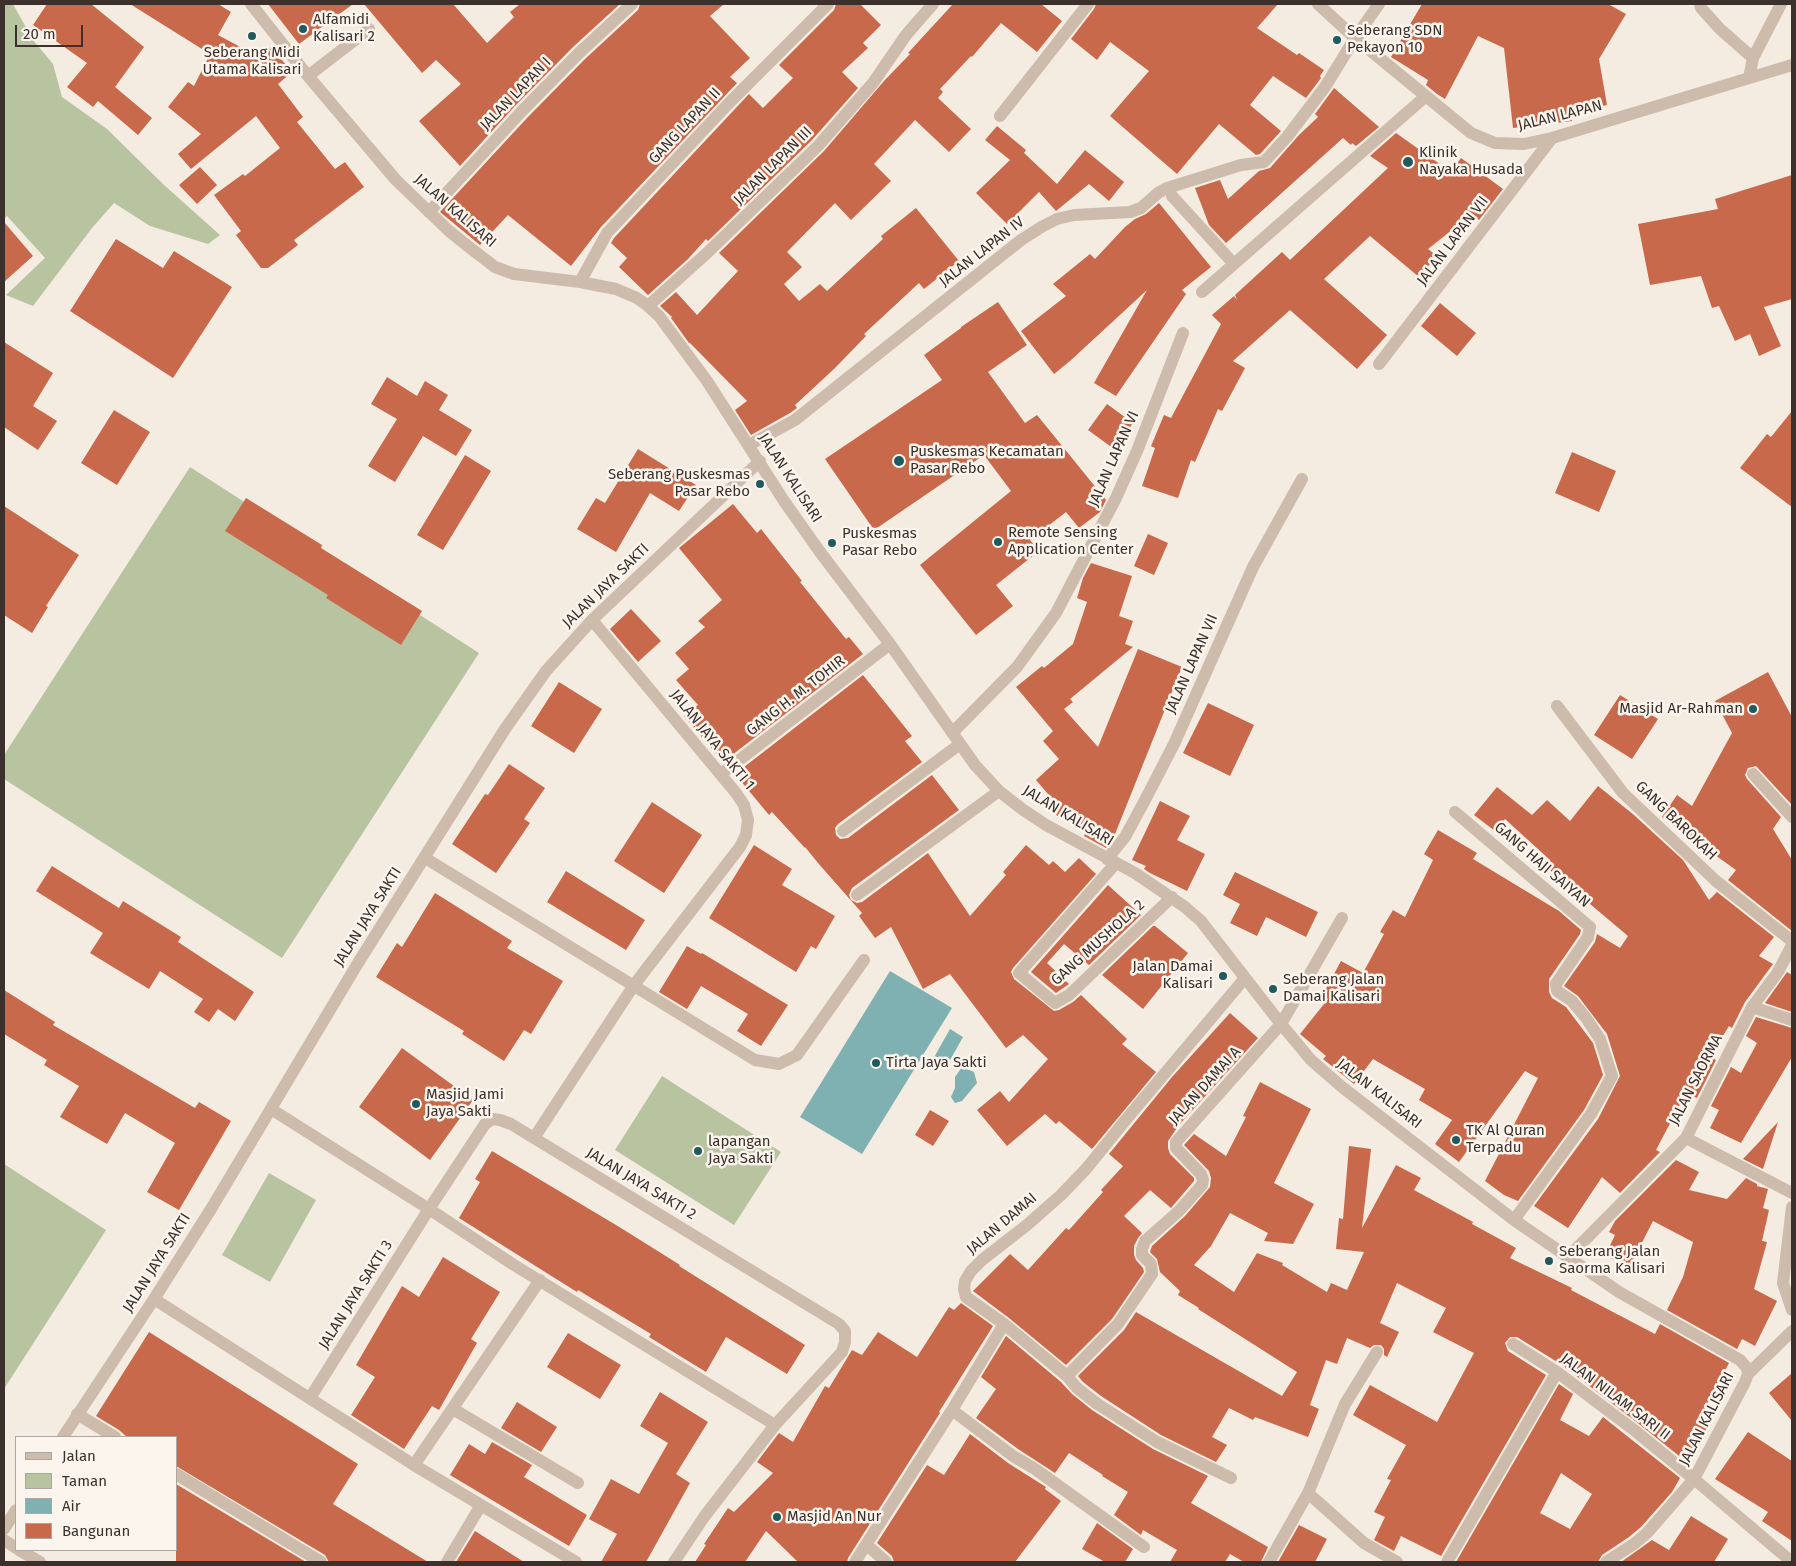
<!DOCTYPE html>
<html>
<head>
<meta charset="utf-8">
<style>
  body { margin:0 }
  #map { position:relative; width:1796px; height:1566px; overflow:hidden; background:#f4ebe1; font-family:"Fira Sans",sans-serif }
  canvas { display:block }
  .frame { position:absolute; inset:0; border:5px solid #3b302b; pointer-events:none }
  .legend { position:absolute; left:15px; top:1436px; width:162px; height:115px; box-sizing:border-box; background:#fbf5ee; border:1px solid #aea6a0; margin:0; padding:6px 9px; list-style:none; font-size:15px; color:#3b302b }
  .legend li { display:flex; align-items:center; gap:10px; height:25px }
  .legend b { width:25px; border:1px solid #aea6a0 }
  .scale { position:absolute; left:15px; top:25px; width:68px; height:22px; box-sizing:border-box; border:2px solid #3b302b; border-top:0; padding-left:6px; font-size:15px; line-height:18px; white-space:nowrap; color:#3b302b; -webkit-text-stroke:4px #fbf5ee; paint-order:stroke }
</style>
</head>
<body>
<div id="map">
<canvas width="1796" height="1566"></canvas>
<div class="frame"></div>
<ul class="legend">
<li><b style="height:6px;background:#cdbbac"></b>Jalan</li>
<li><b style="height:14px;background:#b8c4a0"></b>Taman</li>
<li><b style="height:14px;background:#7fb0b2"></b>Air</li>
<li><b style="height:14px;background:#c8694b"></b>Bangunan</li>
</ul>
<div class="scale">20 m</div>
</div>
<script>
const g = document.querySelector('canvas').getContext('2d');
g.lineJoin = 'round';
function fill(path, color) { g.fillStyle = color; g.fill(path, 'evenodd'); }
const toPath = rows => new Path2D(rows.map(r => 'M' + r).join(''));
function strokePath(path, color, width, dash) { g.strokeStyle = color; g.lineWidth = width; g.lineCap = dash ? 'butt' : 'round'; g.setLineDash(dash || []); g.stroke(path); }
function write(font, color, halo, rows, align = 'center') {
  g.font = font + ' "Fira Sans",sans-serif'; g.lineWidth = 5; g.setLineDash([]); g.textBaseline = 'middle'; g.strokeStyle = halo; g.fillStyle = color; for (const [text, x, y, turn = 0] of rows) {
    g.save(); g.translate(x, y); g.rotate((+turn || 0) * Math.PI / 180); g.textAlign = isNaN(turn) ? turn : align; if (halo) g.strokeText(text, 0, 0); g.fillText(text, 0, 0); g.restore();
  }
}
fill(toPath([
  [4,4,13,4,33,40,53,64,62,97,107,129,164,185,220,235,208,244,150,226,114,203,92,228,33,306,6,295,45,258,7,216,4,219],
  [190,467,479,653,282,958,4,779,4,755],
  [662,1076,781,1152,734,1225,615,1150],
  [4,1164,106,1230,4,1389],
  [269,1173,316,1200,270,1282,222,1255]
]), '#b8c4a0');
fill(toPath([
  [890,971,952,1008,862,1154,800,1117],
  [950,1029,963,1037,945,1069,932,1061],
  [962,1067,974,1072,977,1083,962,1101,955,1103,951,1097,955,1088,955,1077]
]), '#7fb0b2');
fill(toPath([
  [47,4,91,4,144,47,115,87,152,118,138,135,98,101,93,107,67,87,87,63,33,25],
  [130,4,218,4,231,12,218,35,259,57,271,47,292,72,278,84,303,117,297,122,335,169,345,162,364,187,294,240,298,245,268,268,261,268,236,235,241,231,214,195,243,174,245,176,280,148,256,116,191,169,178,154,201,134,168,107,188,82,194,86,210,54],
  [268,4,353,4,299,44],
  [364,4,453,4,487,43,514,17,510,12,520,4,620,4,573,47,515,106,460,166,419,121,461,84,436,60,422,73],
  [640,4,724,4,710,16,750,58,730,77,737,83,601,227,571,266,508,215,480,245,440,212,527,118,585,59,638,10],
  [836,4,860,4,881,25,863,43,868,48,842,72,858,88,812,140,708,241,706,239,688,259,648,295,619,267,627,258,611,243,614,238,749,94,763,108,793,78,779,65,834,10],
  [953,4,1041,4,1062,21,1037,52,1001,23,972,57,971,56,940,89,943,92,938,98,971,129,949,152,915,120,874,164,891,181,851,220,835,203,787,252,802,267,784,284,799,301,820,284,827,291,883,239,881,236,916,208,959,261,924,289,919,283,864,334,866,336,834,369,795,405,797,408,790,413,751,435,735,410,747,401,690,343,689,343,671,318,672,317,660,306,676,292,697,315,738,271,719,253,824,151,884,81,910,54,908,53],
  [1096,4,1278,4,1257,28,1297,55,1299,53,1324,70,1320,76,1321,78,1306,98,1273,76,1250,105,1281,131,1260,154,1256,155,1219,124,1177,174,1110,116,1149,71,1110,42,1097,60,1071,39,1094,9],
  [1422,4,1608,4,1626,14,1599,59,1607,105,1571,111,1572,121,1513,128,1504,48,1478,36,1445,99,1437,94,1426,85,1428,80,1391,57],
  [1334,88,1379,127,1356,146,1352,143,1351,145,1343,138,1226,243,1209,225,1195,188,1220,180,1228,199,1259,171,1270,168,1299,135,1318,117,1315,114],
  [997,126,1026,150,1024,153,1057,184,1085,150,1124,182,1109,201,1089,184,1056,211,1039,192,1007,224,976,193,1010,160,985,140],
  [1396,133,1451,172,1461,158,1503,189,1479,220,1472,214,1428,249,1437,256,1419,277,1370,236,1324,279,1387,335,1357,369,1290,310,1233,361,1245,368,1222,411,1218,409,1195,462,1191,460,1178,498,1142,486,1155,448,1151,446,1164,415,1171,418,1221,324,1212,315,1234,296,1237,300,1235,295,1282,252,1290,260,1388,168,1370,156],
  [200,167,217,185,197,204,179,185],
  [1792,175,1792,299,1764,307,1781,346,1759,356,1750,334,1735,341,1719,306,1712,308,1701,276,1650,285,1638,224,1718,209,1715,199],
  [1159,203,1211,267,1182,290,1186,294,1116,396,1094,383,1147,290,1070,361,1054,374,1021,331,1066,296,1053,284,1090,254,1095,259,1125,227,1135,219,1146,214],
  [4,222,33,256,4,282],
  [116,239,163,268,174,251,232,287,173,378,70,311],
  [998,302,1027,345,988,372,1025,423,1037,415,1106,500,1100,512,1079,528,1066,512,1030,540,1039,551,996,585,1013,606,976,635,920,565,1011,491,984,455,874,530,825,459,942,380,924,355,961,328,961,327],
  [1440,303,1476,333,1457,356,1421,326],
  [4,342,53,373,33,406,57,421,38,450,4,427],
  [387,377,417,396,425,381,448,395,439,410,472,430,456,456,423,436,395,482,368,466,397,419,371,404],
  [1107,404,1133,423,1114,449,1088,430],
  [114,410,150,432,117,485,81,463],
  [1792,411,1792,507,1740,468,1767,434,1771,437],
  [638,449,696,485,679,511,650,493,616,552,577,529,596,498,605,503],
  [1572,452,1616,471,1599,512,1555,493],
  [465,455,491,471,443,550,417,535],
  [246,498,322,545,321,548,422,611,401,645,326,598,328,595,225,531],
  [733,504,757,533,761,529,802,581,800,582,846,639,849,637,863,654,723,762,684,716,698,705,676,680,689,669,675,653,705,627,698,621,722,600,679,548],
  [4,506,79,555,46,606,48,607,32,633,4,615],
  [1148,534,1168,543,1154,575,1134,566],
  [1091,563,1132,576,1119,616,1133,621,1125,644,1133,647,1070,699,1073,702,1064,709,1098,747,1138,649,1182,667,1113,839,1106,848,1084,836,1087,830,1056,815,1060,808,1036,780,1059,759,1043,741,1053,731,1016,687,1042,666,1044,668,1073,644,1087,602,1077,598,1083,578],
  [631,609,661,641,638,662,610,629],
  [1768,672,1792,717,1792,803,1791,804,1756,766,1748,768,1745,775,1747,779,1781,817,1773,829,1792,860,1792,931,1728,880,1736,870,1662,817,1677,795,1692,806,1732,733,1715,701],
  [863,675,912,736,905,741,922,762,838,824,835,828,836,835,840,839,848,838,932,775,959,810,852,888,849,895,851,900,857,903,862,902,928,853,970,916,1006,875,1003,872,1026,845,1049,865,1053,861,1065,872,1079,858,1096,874,1013,968,1011,972,1014,979,1054,1011,1059,1010,1073,1002,1081,995,1127,1039,1122,1044,1156,1072,1092,1149,1059,1121,1056,1124,1045,1114,1007,1146,977,1110,1000,1091,1009,1102,1048,1059,1023,1035,1006,1048,950,974,923,989,891,927,875,938,859,916,862,913,818,863,805,847,805,848,772,812,769,815,735,774],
  [559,682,602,709,574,753,531,726],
  [1620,695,1658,719,1632,759,1594,735],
  [1208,703,1254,725,1230,776,1183,753],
  [509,764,545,788,524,819,530,823,496,873,452,844,485,794,488,795],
  [1598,786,1634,815,1683,860,1709,900,1717,892,1774,937,1759,956,1773,964,1745,1002,1732,1028,1729,1026,1710,1057,1716,1060,1697,1098,1686,1093,1656,1150,1660,1152,1620,1193,1602,1177,1568,1228,1534,1206,1598,1119,1620,1076,1607,1034,1578,996,1564,986,1595,942,1597,934,1620,948,1628,936,1545,866,1550,860,1505,819,1495,831,1474,815,1497,787,1532,815,1547,800,1570,821],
  [1160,801,1190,816,1177,840,1205,854,1187,891,1150,873,1144,869,1146,866,1132,860],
  [652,802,702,835,664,893,614,861],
  [1438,830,1477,853,1473,859,1559,911,1581,930,1580,934,1549,979,1549,992,1552,998,1566,1007,1593,1043,1603,1075,1584,1110,1518,1201,1504,1195,1485,1181,1538,1078,1525,1071,1459,1162,1435,1144,1452,1120,1419,1100,1425,1089,1373,1059,1354,1084,1323,1059,1326,1056,1300,1034,1328,999,1322,996,1341,961,1363,973,1384,934,1380,932,1393,910,1405,917,1433,860,1424,854],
  [754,845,792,869,782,885,835,916,816,949,811,946,796,972,709,918],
  [52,866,119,908,123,901,181,937,178,942,254,992,235,1021,218,1009,209,1022,194,1012,203,999,160,971,149,989,90,953,103,933,36,891],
  [566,871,645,920,626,950,547,902],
  [1235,872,1318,912,1306,937,1266,917,1257,936,1230,923,1240,904,1223,895],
  [1108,885,1141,915,1089,965,1064,944,1047,963,1069,984,1056,993,1031,972],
  [435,893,512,941,507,948,563,981,531,1034,524,1030,504,1061,462,1034,464,1031,376,977,397,943,402,947],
  [1153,926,1155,926,1188,953,1143,1009,1102,975],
  [687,946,701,954,702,953,788,1005,761,1046,737,1031,748,1014,701,986,687,1009,659,992],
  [1787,972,1792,975,1792,1012,1765,1003],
  [4,990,55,1022,53,1025,195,1108,199,1102,231,1121,179,1210,147,1192,175,1143,125,1113,107,1144,60,1117,79,1086,44,1065,47,1060,4,1034],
  [1230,1013,1258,1038,1179,1125,1168,1141,1168,1148,1170,1154,1194,1178,1194,1181,1171,1208,1150,1190,1124,1216,1142,1233,1138,1238,1134,1246,1134,1255,1136,1260,1143,1268,1144,1272,1112,1319,1066,1365,1009,1318,973,1291,1010,1254,1028,1270,1066,1228,1069,1230,1103,1192,1101,1190,1123,1166,1109,1154,1172,1077],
  [1756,1017,1792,1028,1792,1057,1741,1143,1710,1128,1719,1110,1711,1106,1731,1067,1741,1073,1757,1043,1746,1036],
  [402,1048,473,1100,430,1160,359,1107],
  [1260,1082,1311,1109,1274,1183,1314,1204,1293,1244,1264,1241,1268,1233,1230,1213,1211,1246,1194,1265,1234,1292,1257,1253,1283,1263,1282,1265,1327,1292,1331,1283,1347,1290,1364,1252,1336,1249,1339,1218,1343,1219,1349,1146,1371,1149,1362,1228,1396,1165,1421,1178,1414,1190,1473,1222,1472,1224,1516,1248,1510,1258,1572,1288,1571,1290,1655,1334,1660,1324,1729,1363,1706,1406,1716,1411,1688,1463,1639,1424,1562,1365,1517,1337,1510,1337,1505,1343,1508,1351,1546,1375,1441,1556,1401,1536,1394,1551,1374,1540,1385,1517,1374,1512,1391,1480,1387,1479,1406,1445,1353,1415,1370,1385,1437,1422,1474,1353,1433,1332,1446,1308,1397,1283,1380,1323,1399,1332,1387,1357,1384,1355,1384,1349,1381,1345,1374,1345,1370,1348,1347,1338,1337,1364,1326,1360,1310,1405,1319,1409,1308,1437,1255,1417,1253,1420,1229,1408,1212,1437,1227,1445,1216,1462,1161,1435,1101,1396,1083,1382,1078,1376,1124,1330,1136,1312,1282,1396,1297,1372,1198,1309,1199,1308,1178,1295,1180,1291,1160,1272,1157,1259,1150,1252,1152,1246,1185,1216,1210,1187,1211,1178,1209,1171,1184,1145,1194,1134,1226,1156,1246,1117,1243,1116],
  [930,1110,949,1121,933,1146,915,1135],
  [1778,1122,1763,1169,1743,1159],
  [492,1151,621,1228,680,1265,679,1266,805,1345,787,1374,726,1337,706,1372,649,1337,651,1334,578,1290,577,1292,459,1218,480,1182,475,1179],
  [1676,1160,1699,1172,1689,1190,1727,1199,1746,1178,1757,1184,1757,1186,1768,1189,1763,1208,1769,1210,1762,1241,1767,1242,1754,1289,1777,1301,1755,1346,1742,1339,1737,1349,1667,1310,1683,1277,1693,1242,1653,1221,1630,1266,1605,1256,1615,1235,1609,1232,1615,1221],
  [443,1257,500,1292,471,1339,477,1343,439,1410,432,1406,404,1449,351,1415,375,1377,356,1365,402,1286,419,1297],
  [961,1303,993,1326,939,1412,940,1413,848,1558,847,1562,798,1562,766,1531,745,1562,695,1562,706,1545,704,1544,728,1508,734,1512,773,1473,757,1462,779,1433,793,1442,825,1386,829,1388,852,1350,862,1355,878,1332,917,1357,949,1307,954,1310],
  [149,1332,358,1464,333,1504,428,1562,329,1562,325,1555,176,1466,176,1437,127,1437,119,1430,96,1416],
  [568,1333,621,1365,600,1399,547,1367],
  [1006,1336,1061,1382,1072,1394,1092,1410,1153,1449,1208,1476,1191,1503,1268,1547,1261,1562,1244,1562,1230,1554,1225,1562,1170,1562,1177,1550,1143,1530,1141,1535,1114,1515,1128,1492,1102,1476,1103,1475,1069,1453,1055,1473,1018,1449,976,1418,996,1389,981,1377],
  [1792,1373,1792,1421,1769,1393],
  [1559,1384,1573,1394,1560,1420,1589,1436,1603,1417,1680,1478,1672,1492,1641,1527,1629,1537,1602,1555,1598,1562,1456,1562],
  [1561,1473,1592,1494,1570,1529,1540,1513],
  [660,1392,708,1422,676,1474,690,1483,646,1562,601,1562,617,1534,589,1519,611,1479,639,1494,668,1443,640,1426],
  [517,1402,557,1427,541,1452,501,1428],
  [1748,1432,1792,1461,1792,1541,1762,1521,1768,1512,1715,1479],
  [970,1434,1008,1463,1046,1487,1045,1489,1061,1501,1015,1562,894,1562,892,1556,877,1543,927,1465,944,1475],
  [492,1442,532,1465,524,1477,587,1515,569,1546,450,1475,469,1444,485,1454],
  [176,1484,306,1562,176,1562],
  [1691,1516,1728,1539,1714,1562,1621,1562,1652,1540,1669,1550],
  [1097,1523,1133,1549,1125,1562,1105,1562,1082,1549],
  [1299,1525,1327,1539,1315,1562,1278,1562],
  [475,1531,524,1562,456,1562]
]), '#c8694b');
strokePath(toPath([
  [251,4,308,76,396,180,449,231,469,247,495,267,514,274,580,282,616,289,637,298,648,306,659,316,707,381,784,501,820,552,890,644,975,765,999,791,1022,809,1046,825,1135,873,1185,907,1201,921,1218,943,1281,1024,1311,1060,1342,1087,1514,1220,1619,1292,1740,1360,1747,1368,1748,1374,1745,1382,1694,1479,1792,1562],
  [1318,4,1355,38,1471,133,1495,143,1524,144,1552,138,1792,65],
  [1700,4,1701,8,1720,29,1753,58],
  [308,76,369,29],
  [1749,78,1753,58,1781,4],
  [1000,116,1088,4],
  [1172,196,1234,264],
  [429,212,521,112,579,53,632,4],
  [580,282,607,233,729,103,828,4],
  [1202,292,1426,96],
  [648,306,707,253,818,146,873,83,906,35,933,4],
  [1379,364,1552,138],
  [749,445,795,420,1021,240,1043,226,1057,219,1074,215,1130,212,1141,208,1158,193,1167,188,1241,165,1264,162,1287,137,1325,87,1355,38,1379,4],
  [1557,706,1623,793,1716,881,1792,941],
  [952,733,1017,667,1056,613,1116,498,1137,451,1183,333],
  [721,774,890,644],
  [1753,774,1792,817],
  [1455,812,1590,927,1588,937,1556,984,1557,991,1572,1001,1586,1018,1600,1039,1612,1076,1591,1114,1514,1220],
  [843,831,960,744],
  [425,858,755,1060,779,1064,797,1055,864,960],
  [1107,859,1125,837,1144,802,1174,744,1253,567,1302,479],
  [1116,863,1019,973,1055,1003,1069,995,1172,897],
  [857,895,999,791],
  [1752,1007,1792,1020],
  [271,1109,429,1209,485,1124,493,1119,500,1120,511,1124,839,1324,845,1331,845,1342,842,1352,775,1425,704,1517,674,1562],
  [534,1138,634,985,740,847,746,835,748,820,744,805,736,793,592,620],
  [1686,1138,1792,1193],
  [1792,1207,1783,1283,1792,1310],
  [1567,1258,1686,1138,1752,1007,1778,972,1792,945],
  [154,1299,414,1465,576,1562],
  [1004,1324,1067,1376,1077,1388,1096,1403,1157,1442,1231,1478],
  [1513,1344,1557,1372,1634,1430,1694,1479,1647,1533,1634,1544,1606,1562],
  [1748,1374,1792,1331],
  [1067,1376,1118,1324,1152,1274,1151,1264,1142,1255,1142,1249,1145,1241,1179,1211,1202,1185,1203,1180,1201,1174,1176,1148,1176,1142,1281,1024,1342,918],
  [310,1398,429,1209,514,1265,775,1425],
  [453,1409,578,1483],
  [952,1410,1013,1456,1035,1469,1144,1547],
  [77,1414,115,1437],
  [63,1437,154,1299,211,1209,358,963,505,729,546,671,592,620,760,461],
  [414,1465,540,1280],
  [176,1474,321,1562],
  [1308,1493,1364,1543,1397,1562],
  [4,1529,16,1510],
  [4,1540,16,1548],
  [867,1545,886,1562],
  [19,1550,40,1562],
  [447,1562,481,1505],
  [855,1562,952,1410,1004,1324,966,1297,964,1289,965,1281,971,1271,982,1260,1027,1225,1061,1195,1086,1169,1124,1122,1245,978],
  [1269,1562,1308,1493,1345,1404,1377,1352],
  [1447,1562,1557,1372]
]), '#cdbbac', 12);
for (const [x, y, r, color] of [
  [303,29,5,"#1f5a5e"],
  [252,36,5,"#1f5a5e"],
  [1337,40,5,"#1f5a5e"],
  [1408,162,6,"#1f5a5e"],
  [899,461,6,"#1f5a5e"],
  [760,484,5,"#1f5a5e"],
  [998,542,5,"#1f5a5e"],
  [832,543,5,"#1f5a5e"],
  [1753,709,5,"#1f5a5e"],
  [1223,976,5,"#1f5a5e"],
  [1273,989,5,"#1f5a5e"],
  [876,1063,5,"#1f5a5e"],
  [416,1104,5,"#1f5a5e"],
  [1456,1140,5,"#1f5a5e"],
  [698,1151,5,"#1f5a5e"],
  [1549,1261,5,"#1f5a5e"],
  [777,1517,5,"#1f5a5e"]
]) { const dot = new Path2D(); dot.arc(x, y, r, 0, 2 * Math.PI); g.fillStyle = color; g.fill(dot); strokePath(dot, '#fbf5ee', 2); }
write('15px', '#3b302b', '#fbf5ee', [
  ["Alfamidi",313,20],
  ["Kalisari 2",313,37],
  ["Seberang SDN",1347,31],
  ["Pekayon 10",1347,48],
  ["Seberang Midi",252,53,"center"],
  ["Utama Kalisari",252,70,"center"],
  ["Klinik",1419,153],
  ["Nayaka Husada",1419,170],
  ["Puskesmas Kecamatan",910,452],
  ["Pasar Rebo",910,469],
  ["Seberang Puskesmas",750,475,"right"],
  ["Pasar Rebo",750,492,"right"],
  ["Remote Sensing",1008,533],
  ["Application Center",1008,550],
  ["Puskesmas",842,534],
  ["Pasar Rebo",842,551],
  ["Masjid Ar-Rahman",1743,709,"right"],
  ["Jalan Damai",1213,967,"right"],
  ["Kalisari",1213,984,"right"],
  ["Seberang Jalan",1283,980],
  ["Damai Kalisari",1283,997],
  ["Tirta Jaya Sakti",886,1063],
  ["Masjid Jami",426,1095],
  ["Jaya Sakti",426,1112],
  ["TK Al Quran",1466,1131],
  ["Terpadu",1466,1148],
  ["lapangan",708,1142],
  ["Jaya Sakti",708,1159],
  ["Seberang Jalan",1559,1252],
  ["Saorma Kalisari",1559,1269],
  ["Masjid An Nur",787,1517]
], 'left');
write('15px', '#3b302b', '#fbf5ee', [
  ["JALAN LAPAN I",516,94,-46],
  ["JALAN LAPAN",1560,116,-14],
  ["GANG LAPAN II",685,126,-47],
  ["JALAN LAPAN III",773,166,-45],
  ["JALAN KALISARI",455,211,41],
  ["JALAN LAPAN VII",1453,241,-53],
  ["JALAN LAPAN IV",982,252,-38],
  ["JALAN LAPAN VI",1114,459,-66],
  ["JALAN KALISARI",790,478,57],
  ["JALAN JAYA SAKTI",606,586,-44],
  ["JALAN LAPAN VII",1192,664,-66],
  ["GANG H. M. TOHIR",796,696,-38],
  ["JALAN JAYA SAKTI 1",712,740,51],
  ["JALAN KALISARI",1068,816,31],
  ["GANG BAROKAH",1676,821,44],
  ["GANG HAJI SAIYAN",1542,865,41],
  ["JALAN JAYA SAKTI",368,917,-58],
  ["GANG MUSHOLA 2",1098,943,-42],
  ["JALAN SAORMA",1696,1080,-63],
  ["JALAN DAMAI A",1205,1086,-48],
  ["JALAN KALISARI",1379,1094,38],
  ["JALAN JAYA SAKTI 2",641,1184,31],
  ["JALAN DAMAI",1002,1224,-40],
  ["JALAN JAYA SAKTI",157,1263,-58],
  ["JALAN JAYA SAKTI 3",356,1295,-58],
  ["JALAN NILAM SARI II",1615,1397,37],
  ["JALAN KALISARI",1707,1419,-63]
]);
</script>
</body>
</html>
